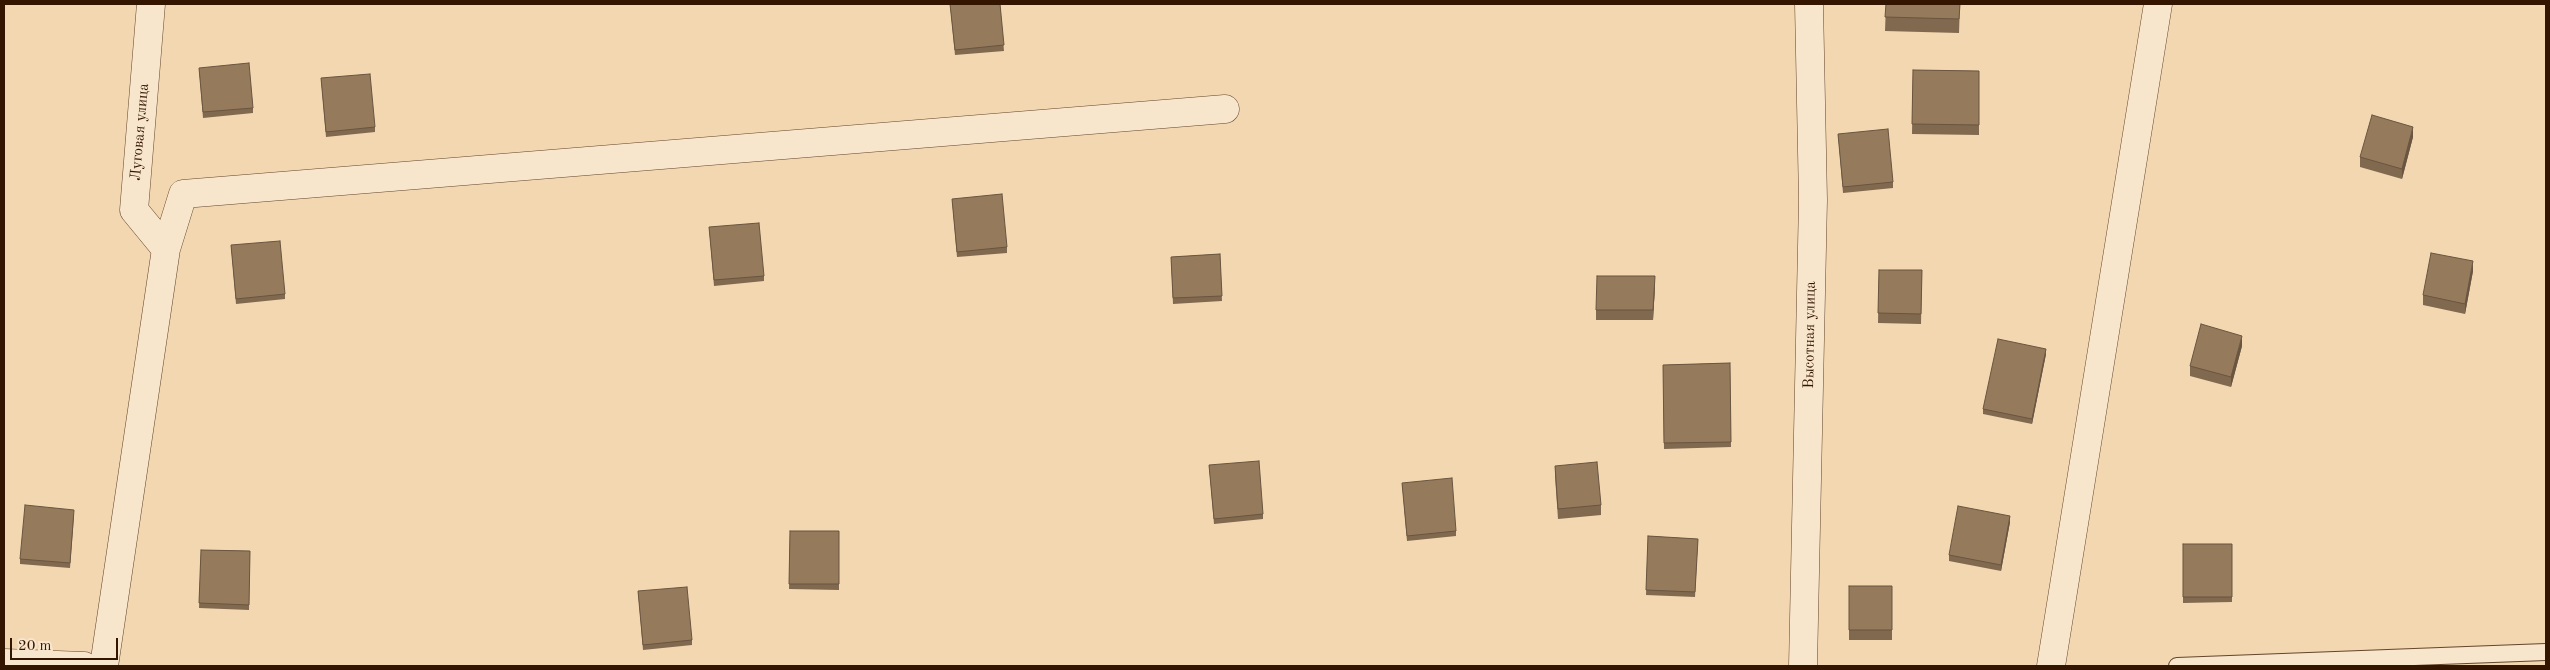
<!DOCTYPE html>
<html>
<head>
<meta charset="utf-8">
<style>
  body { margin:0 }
  #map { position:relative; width:2550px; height:670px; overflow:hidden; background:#f2d7b0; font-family:"Old Standard TT",serif }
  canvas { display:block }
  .frame { position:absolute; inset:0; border:5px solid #331500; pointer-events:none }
  .scale { position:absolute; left:10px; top:638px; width:108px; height:22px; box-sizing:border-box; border:2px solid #331500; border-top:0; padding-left:6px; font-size:15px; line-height:18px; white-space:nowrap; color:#331500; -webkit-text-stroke:4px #f7e5cc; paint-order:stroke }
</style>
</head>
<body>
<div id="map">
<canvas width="2550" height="670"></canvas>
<div class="frame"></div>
<div class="scale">20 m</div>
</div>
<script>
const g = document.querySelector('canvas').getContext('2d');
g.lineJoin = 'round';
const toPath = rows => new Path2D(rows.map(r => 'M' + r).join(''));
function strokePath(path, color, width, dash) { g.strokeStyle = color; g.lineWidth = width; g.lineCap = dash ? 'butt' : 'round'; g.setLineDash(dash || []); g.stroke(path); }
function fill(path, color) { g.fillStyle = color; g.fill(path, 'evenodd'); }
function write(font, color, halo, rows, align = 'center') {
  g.font = font + ' "Old Standard TT",serif'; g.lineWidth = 4; g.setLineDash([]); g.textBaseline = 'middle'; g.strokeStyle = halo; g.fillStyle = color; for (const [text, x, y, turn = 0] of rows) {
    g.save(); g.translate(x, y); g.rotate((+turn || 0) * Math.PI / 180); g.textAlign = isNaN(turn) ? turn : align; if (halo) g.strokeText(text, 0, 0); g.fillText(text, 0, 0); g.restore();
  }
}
const lane = toPath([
  [2177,666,2546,652]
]);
const street = toPath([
  [151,4,134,210,166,249],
  [4,663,84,666],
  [104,666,166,249,183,194,1225,109],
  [1803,666,1813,200,1809,4],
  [2051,666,2158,4]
]);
strokePath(lane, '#63462c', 18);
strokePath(street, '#63462c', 29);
strokePath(lane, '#f7e5cc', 16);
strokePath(street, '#f7e5cc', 28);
fill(toPath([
  [950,4,1000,4,1004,51,955,55],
  [1886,4,1960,4,1959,33,1885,31],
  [199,68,253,108,253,113,203,118],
  [1913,70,1979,71,1979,135,1912,134],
  [321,78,375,127,375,132,326,137],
  [1838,134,1893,182,1893,188,1843,193],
  [2413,137,2402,179,2360,167,2360,157],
  [952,199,1007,247,1007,253,957,257],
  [709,227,764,276,764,281,714,286],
  [231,245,285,294,285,299,236,304],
  [1220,254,1222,301,1173,304,1171,257],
  [1879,270,1922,270,1921,324,1878,323],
  [2473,271,2465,314,2423,305,2423,295],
  [1655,286,1653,320,1596,320,1596,310],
  [2242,346,2231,387,2190,376,2190,366],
  [2046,354,2032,424,1983,414,1983,409],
  [1730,363,1731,447,1664,449,1663,365],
  [1209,465,1263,514,1263,519,1214,524],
  [1555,466,1601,505,1601,515,1558,519,1555,476],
  [1402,483,1456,531,1456,536,1407,541],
  [74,515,70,568,20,564,20,559],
  [2010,522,2001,571,1949,561,1949,555],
  [790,531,839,531,839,590,789,589],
  [1648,536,1698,539,1695,597,1646,595],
  [2183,544,2232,544,2232,602,2183,603],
  [201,550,250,551,249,610,199,608],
  [1849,586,1892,586,1892,640,1849,640],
  [638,591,692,640,692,645,643,650]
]), '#81694f');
fill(toPath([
  [2413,127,2413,137,2402,179,2402,169],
  [2473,261,2473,271,2465,314,2465,304],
  [1655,276,1655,286,1653,320,1653,310],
  [2242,336,2242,346,2231,387,2231,377],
  [2046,349,2046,354,2032,424,2032,419],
  [2010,516,2010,522,2001,571,2001,565]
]), '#695540');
const building = toPath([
  [950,4,1000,4,1004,45,955,50,950,4],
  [1886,4,1960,4,1959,19,1885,17,1886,4],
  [249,63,253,108,203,112,199,68,249,63],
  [1913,70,1979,71,1979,125,1912,124,1913,70],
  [370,74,375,127,326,132,321,78,370,74],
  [2372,115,2413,127,2402,169,2360,157,2372,115],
  [1888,129,1893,182,1843,187,1838,134,1888,129],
  [1002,194,1007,247,957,252,952,199,1002,194],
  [759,223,764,276,714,280,709,227,759,223],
  [280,241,285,294,236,299,231,245,280,241],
  [2431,253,2473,261,2465,304,2423,295,2431,253],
  [1220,254,1222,296,1173,298,1171,257,1220,254],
  [1879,270,1922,270,1921,314,1878,313,1879,270],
  [1597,276,1655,276,1653,310,1596,310,1597,276],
  [2201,324,2242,336,2231,377,2190,366,2201,324],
  [1998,339,2046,349,2032,419,1983,409,1998,339],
  [1730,363,1731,442,1664,443,1663,365,1730,363],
  [1259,461,1263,514,1214,519,1209,465,1259,461],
  [1597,462,1601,505,1558,509,1555,466,1597,462],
  [1452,478,1456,531,1407,536,1402,483,1452,478],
  [25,505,74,510,70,563,20,559,25,505],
  [1958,506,2010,516,2001,565,1949,555,1958,506],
  [790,531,839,531,839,584,789,584,790,531],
  [1648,536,1698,539,1695,592,1646,590,1648,536],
  [2183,544,2232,544,2232,597,2183,597,2183,544],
  [201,550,250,551,249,605,199,603,201,550],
  [1849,586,1892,586,1892,630,1849,630,1849,586],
  [687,587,692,640,643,645,638,591,687,587]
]);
fill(building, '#967a5c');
strokePath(building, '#695540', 1);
write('15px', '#331500', '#f7e5cc', [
  ["Луговая улица",140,132,-85],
  ["Высотная улица",1810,335,-89]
]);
</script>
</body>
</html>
